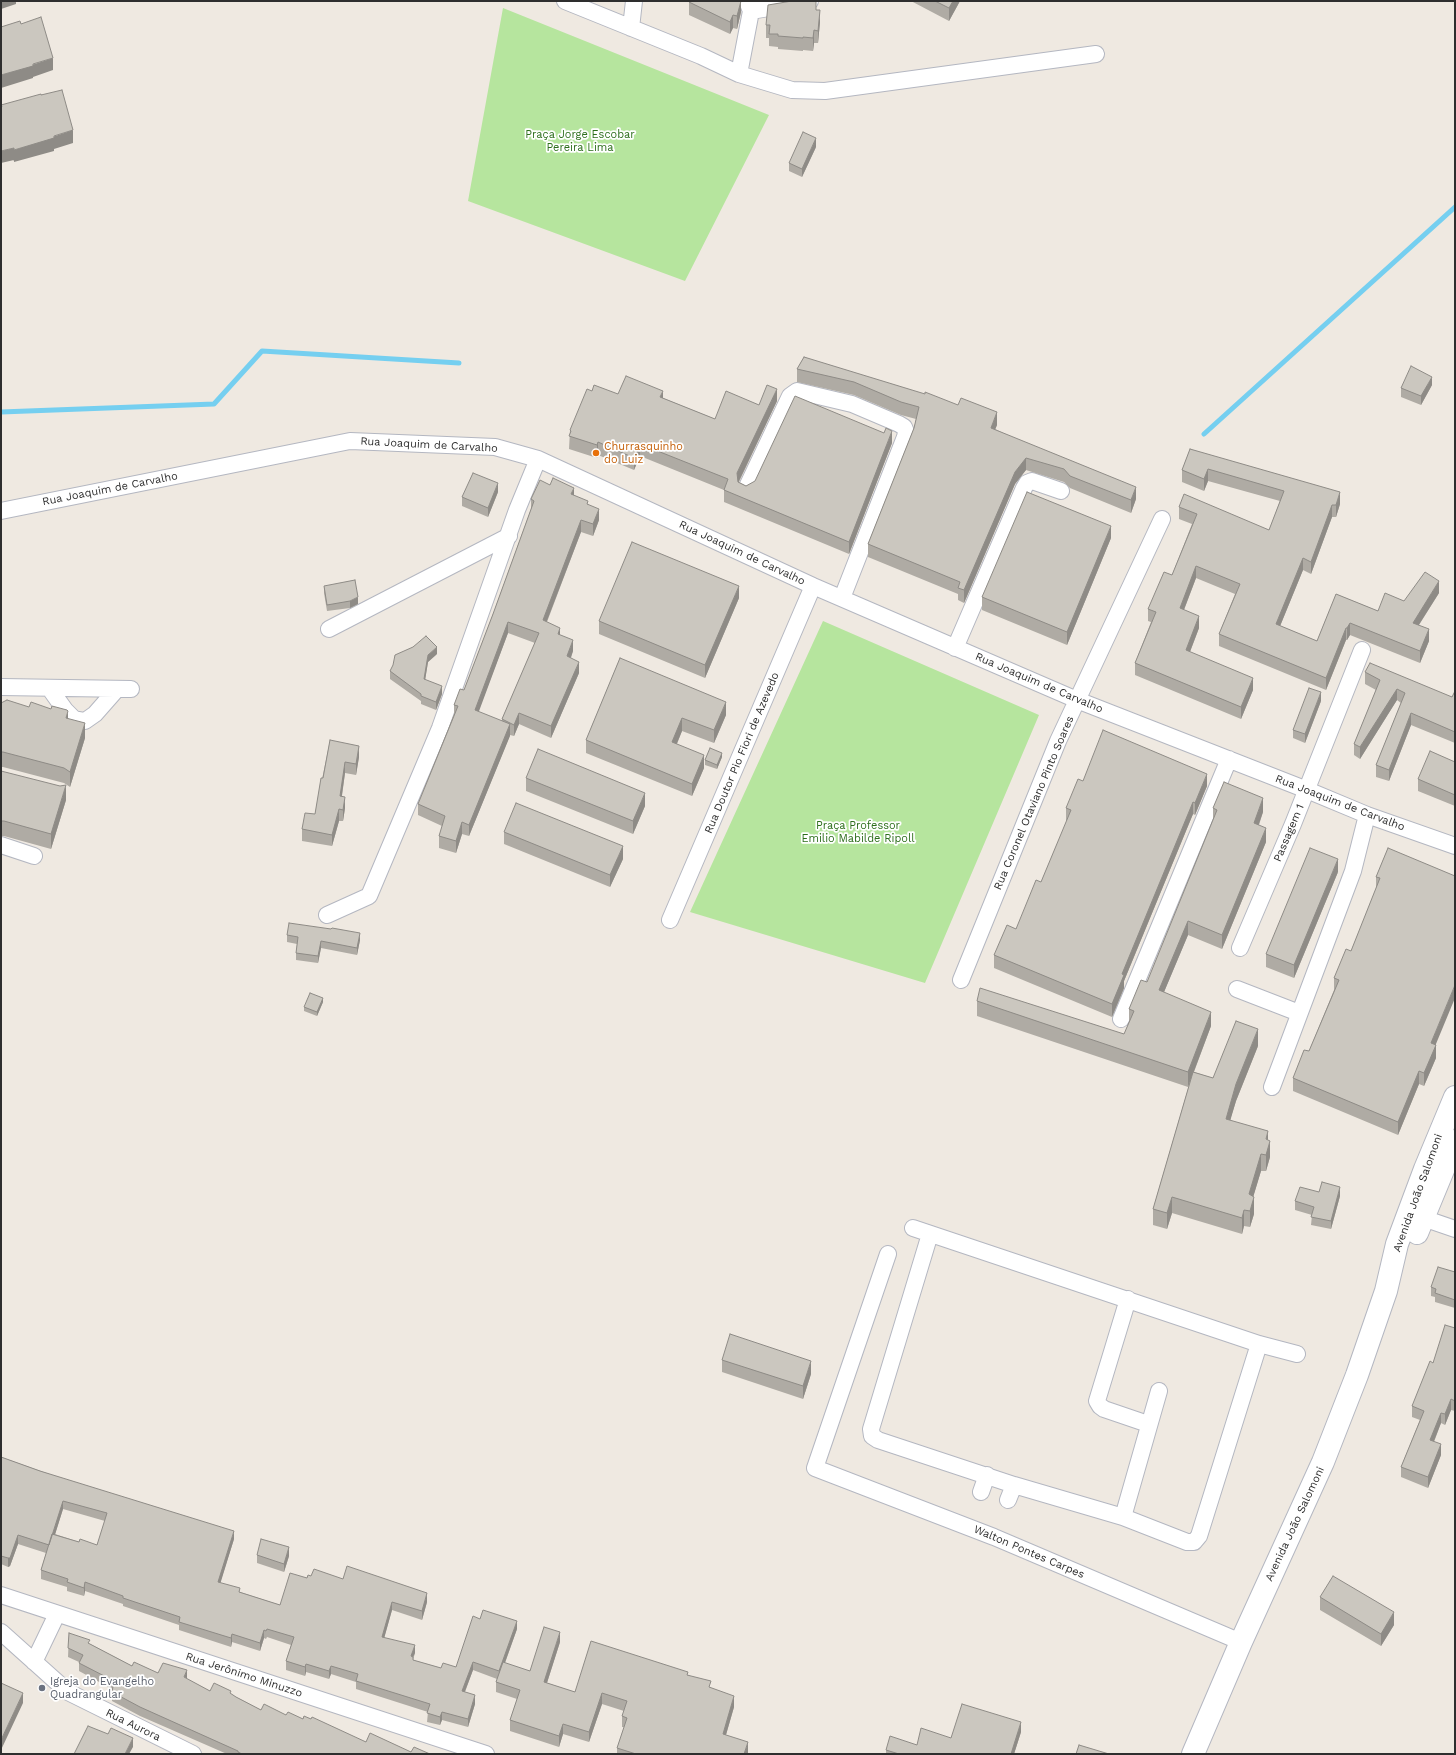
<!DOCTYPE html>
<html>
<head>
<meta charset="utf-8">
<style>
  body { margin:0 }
  #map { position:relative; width:1456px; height:1755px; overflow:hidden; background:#efe9e1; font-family:"Work Sans",sans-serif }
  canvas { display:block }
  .frame { position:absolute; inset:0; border:2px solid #2e2e2e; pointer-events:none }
</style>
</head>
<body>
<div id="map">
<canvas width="1456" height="1755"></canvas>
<div class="frame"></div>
</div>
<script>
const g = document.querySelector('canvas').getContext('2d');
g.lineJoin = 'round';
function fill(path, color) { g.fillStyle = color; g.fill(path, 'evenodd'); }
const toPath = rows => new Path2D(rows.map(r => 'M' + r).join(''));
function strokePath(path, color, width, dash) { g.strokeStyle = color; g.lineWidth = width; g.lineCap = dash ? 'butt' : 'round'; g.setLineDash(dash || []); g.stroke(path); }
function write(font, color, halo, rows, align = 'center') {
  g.font = font + ' "Work Sans",sans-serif'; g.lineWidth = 3.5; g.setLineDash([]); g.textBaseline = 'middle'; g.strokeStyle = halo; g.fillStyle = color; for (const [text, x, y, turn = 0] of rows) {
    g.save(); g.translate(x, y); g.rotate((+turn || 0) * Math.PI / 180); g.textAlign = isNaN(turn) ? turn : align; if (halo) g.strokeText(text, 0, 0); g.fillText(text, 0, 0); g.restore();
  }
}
fill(toPath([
  [503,8,769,115,685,281,468,201],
  [823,621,1039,715,925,983,690,912]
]), '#b6e59e');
strokePath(toPath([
  [1,412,214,404,262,351,459,363],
  [1204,434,1455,207]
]), '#75cff0', 5);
const street = toPath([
  [565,1,701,56,739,74,792,90,825,91,1096,54],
  [751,11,810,1],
  [631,28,634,1],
  [739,74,751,11,747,1],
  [746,489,790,396,797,391,852,404,899,424,904,427,906,432,905,437,842,598],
  [1,511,350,441,495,447,538,459,813,586,1077,700,1307,790,1367,815,1455,846],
  [329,629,509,536],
  [955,648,1024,488,1027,483,1032,481,1061,491],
  [1,687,131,689],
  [50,689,65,710,74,719,85,721,95,714,117,689],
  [1,845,34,856],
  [327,915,369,896,440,728,517,510,538,459],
  [670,920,813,586],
  [1240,948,1293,824,1362,650],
  [961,980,1058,741,1162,519],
  [1237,989,1299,1013],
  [1121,1019,1229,759],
  [1272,1087,1353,871,1367,815],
  [1423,1218,1455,1229],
  [913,1228,1259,1344,1297,1354],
  [930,1234,871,1429,872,1436,878,1440,1014,1485,1123,1517,1187,1542,1194,1542,1199,1536,1259,1344],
  [888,1254,815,1468,994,1537,1241,1642],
  [1128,1299,1097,1401,1100,1406,1104,1409,1148,1424],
  [981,1492,987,1475],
  [1008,1500,1014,1485],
  [1123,1517,1159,1391],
  [1,1595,486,1754],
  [1,1632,68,1692,193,1754],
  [34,1662,57,1614]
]);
const secondary = toPath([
  [1417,1233,1455,1141],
  [1193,1754,1241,1642,1323,1462,1357,1375,1386,1291,1397,1244,1425,1169,1455,1097]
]);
strokePath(street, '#b4b7c1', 18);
strokePath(secondary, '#b4b7c1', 24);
strokePath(street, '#fff', 16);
strokePath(secondary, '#fff', 22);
fill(toPath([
  [689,1,741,1,741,12,737,29,733,28,730,34,689,15],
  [911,1,960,1,949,21],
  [816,10,820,22,818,43,814,43,813,51,803,50,803,51,778,49,778,47,769,46,769,38,766,38,766,25],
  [816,147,802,177,789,171,789,163],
  [804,357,997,425,995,429,1136,499,1131,513,1070,488,1064,482,1026,470,1015,484,964,603,958,600,958,594,868,557,868,544,914,428,916,419,901,415,854,395,797,382,797,369],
  [1432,385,1421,405,1401,397,1401,388],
  [592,391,618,394,663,398,715,419,759,405,777,401,739,482,746,486,892,443,849,554,724,502,724,490,640,456,634,470,598,455,597,458,569,449,570,430],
  [1190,449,1340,504,1336,517,1332,517,1311,574,1303,570,1280,626,1317,641,1336,594,1378,611,1404,601,1439,593,1419,625,1429,641,1420,663,1350,635,1347,640,1346,640,1326,690,1219,646,1219,634,1235,594,1196,578,1184,610,1199,628,1190,652,1253,690,1241,719,1135,675,1135,663,1151,622,1148,621,1148,609,1172,575,1192,524,1179,519,1179,507,1269,530,1280,501,1208,481,1204,491,1182,482,1182,470],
  [550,485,574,495,588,504,599,520,593,536,581,532,547,622,560,635,573,651,571,658,579,673,551,738,519,724,514,736,510,735,469,836,462,834,456,853,439,848,439,836,442,826,418,815,418,804,454,714,454,705,464,690,493,614,531,509,531,499],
  [508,633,535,643,502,719,502,721,478,712],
  [498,492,488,517,462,506,462,497],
  [1111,538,1067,645,982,610,982,597],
  [324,586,358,604,350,608,327,611,324,593],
  [739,598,705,678,599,634,599,621],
  [437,654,428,662,425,680,442,694,436,710,421,704,421,701,390,679,390,671],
  [620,658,726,715,714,743,682,731,677,744,704,768,692,796,586,753,586,740],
  [1365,672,1452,697,1455,691,1455,743,1411,725,1389,781,1376,777,1376,765,1401,703,1397,700,1360,759,1354,755,1354,744,1376,690,1365,684],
  [1321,701,1305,743,1293,738,1293,730],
  [1,703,68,718,85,738,70,787,64,783,3,767,1,767],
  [330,740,359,757,356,775,345,773,342,796,345,808,343,821,339,821,332,846,302,841,302,829,315,814],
  [722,757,717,769,705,765,705,760],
  [1455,762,1455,806,1418,791,1418,779],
  [1,771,66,800,51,849,4,836,1,836],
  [526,778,645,806,633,834,526,791],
  [1083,781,1207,786,1195,815,1193,814,1124,981,1124,988,1112,1017,994,968,994,955,1016,929,1041,882,1067,821,1066,821,1066,808],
  [1213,808,1263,812,1259,825,1266,842,1222,949,1188,935,1164,992,1211,1026,1194,1072,1213,1078,1258,1046,1236,1101,1230,1120,1268,1140,1270,1157,1266,1171,1261,1171,1253,1197,1254,1214,1250,1227,1244,1226,1242,1234,1172,1213,1167,1229,1153,1225,1153,1209,1192,1075,1188,1087,977,1016,977,1001,1124,1034,1129,1022,1129,1009,1147,982,1213,820],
  [504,832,623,859,610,887,504,844],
  [1388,848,1436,1045,1436,1058,1424,1086,1419,1084,1398,1135,1293,1091,1293,1078,1309,1051,1334,990,1334,978,1351,951,1376,889,1376,877],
  [1338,872,1294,978,1266,967,1266,954],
  [287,935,360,940,357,955,321,948,318,963,296,960,296,953,297,944,287,942],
  [323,1002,317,1016,304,1011,304,1007],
  [1455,1185,1455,1196,1454,1196,1454,1187],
  [1319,1192,1340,1196,1331,1229,1311,1225,1312,1215,1295,1210,1295,1201],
  [1455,1272,1455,1308,1435,1302,1435,1297,1431,1296,1431,1287],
  [1455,1328,1455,1411,1451,1410,1445,1425,1441,1423,1434,1442,1441,1455,1428,1488,1401,1477,1401,1467,1420,1420,1412,1417,1412,1406,1433,1363],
  [722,1360,811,1374,803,1399,722,1372],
  [1,1457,234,1539,220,1583,240,1592,280,1605,307,1578,311,1576,343,1579,427,1602,422,1620,392,1610,384,1638,415,1653,413,1660,441,1668,456,1667,517,1629,505,1663,530,1671,560,1642,547,1683,575,1692,688,1675,711,1688,734,1707,726,1735,748,1752,748,1754,617,1754,617,1748,624,1727,622,1727,622,1716,624,1711,602,1704,589,1742,563,1734,559,1747,510,1731,510,1720,517,1699,496,1692,496,1682,497,1679,473,1670,465,1692,475,1704,468,1727,442,1720,440,1725,427,1722,428,1712,356,1689,356,1682,331,1674,329,1679,306,1672,305,1676,286,1670,286,1661,291,1645,267,1637,266,1639,264,1638,260,1651,232,1642,231,1647,179,1630,179,1625,123,1606,123,1604,85,1591,84,1596,67,1591,67,1587,41,1579,41,1570,46,1553,18,1544,10,1566,8,1567,1,1564],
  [63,1509,105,1521,97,1545,79,1542,55,1534],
  [257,1555,289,1556,284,1572,257,1563],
  [1320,1597,1394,1625,1381,1646,1320,1610],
  [69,1633,132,1666,158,1673,187,1679,210,1691,231,1694,236,1697,261,1710,303,1719,366,1742,411,1752,430,1754,227,1754,140,1716,112,1701,112,1689,79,1671,79,1662,68,1657],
  [1021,1732,1014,1754,886,1754,886,1750,917,1745,951,1738]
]), '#afaba4');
fill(toPath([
  [1,1,16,1,16,4,1,9],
  [741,1,741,12,737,29,737,16],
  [953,1,960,1,949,21,949,8],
  [820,10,820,22,818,43,818,31],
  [733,15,733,28,730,34,730,22],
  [814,30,814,43,813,51,813,38],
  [53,58,53,70,33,77,33,78,1,88,1,75],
  [73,130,73,143,54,149,54,151,14,162,14,150],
  [816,138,816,147,802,177,802,169],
  [14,148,14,160,1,163,1,151],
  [1432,377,1432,385,1421,405,1421,396],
  [777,389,777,401,737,485,737,473],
  [663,391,663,404,660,397],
  [997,412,997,425,991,440,991,428],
  [892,431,892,443,849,554,849,542],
  [598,442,598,455,597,458,597,445],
  [640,444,640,456,634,470,634,458],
  [1026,458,1026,470,1015,484,964,603,964,590,1015,472],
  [1208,469,1208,481,1204,491,1204,479],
  [498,483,498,492,488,517,488,508],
  [1136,487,1136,499,1131,513,1131,500],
  [574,488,574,499,571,494],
  [1340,492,1340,504,1336,517,1336,505],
  [1332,505,1332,517,1311,574,1311,562],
  [599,509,599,520,593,536,593,524],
  [581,520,581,532,543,631,543,620],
  [1111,526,1111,538,1067,645,1067,632],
  [1303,558,1303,570,1276,636,1276,624],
  [1196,566,1196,578,1180,620,1180,608],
  [1439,581,1439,593,1413,634,1413,623],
  [739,586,739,598,705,678,705,665],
  [358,597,358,604,350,608,350,601],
  [1199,616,1199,628,1186,662,1186,650],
  [508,622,508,633,475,722,475,710],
  [1350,623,1350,635,1347,640,1347,628],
  [560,628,560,640,558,634],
  [1346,628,1346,640,1326,690,1326,678],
  [1429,629,1429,641,1420,663,1420,651],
  [573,640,573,651,567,668,567,656],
  [437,647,437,654,428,662,424,687,424,679,428,655],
  [579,662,579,673,551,738,551,726],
  [1253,678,1253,690,1241,719,1241,707],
  [442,686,442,694,436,710,436,702],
  [1397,689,1397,700,1360,759,1360,747],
  [1321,692,1321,701,1305,743,1305,734],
  [726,702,726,715,714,743,714,730],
  [68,711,68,726,66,718],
  [519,713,519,724,514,736,514,725],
  [1411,713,1411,725,1389,781,1389,770],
  [682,718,682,731,672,755,672,742],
  [85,723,85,738,70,787,70,772],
  [510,724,510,736,469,836,469,825],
  [359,746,359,757,356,775,356,764],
  [722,753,722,757,717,769,717,765],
  [704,755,704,768,692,796,692,784],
  [345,762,345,773,340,808,340,796],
  [1207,774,1207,786,1195,815,1195,803],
  [66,785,66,800,51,849,51,834],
  [645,793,645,806,633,834,633,821],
  [345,797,345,808,343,821,343,810],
  [1263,798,1263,812,1254,838,1254,823],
  [1193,802,1193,814,1124,981,1124,988,1112,1017,1112,1004,1122,974],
  [339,809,339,821,332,846,332,835],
  [462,822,462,834,456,853,456,841],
  [1266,828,1266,842,1222,949,1222,935],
  [623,846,623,859,610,887,610,875],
  [1338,859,1338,872,1294,978,1294,965],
  [1188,921,1188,935,1159,1004,1159,990],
  [360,933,360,940,357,955,357,948],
  [321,941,321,948,318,963,318,956],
  [1455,985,1455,998,1431,1056,1431,1043],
  [323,998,323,1002,317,1016,317,1012],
  [1211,1012,1211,1026,1188,1087,1188,1072],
  [1258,1029,1258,1046,1236,1101,1226,1135,1226,1119,1236,1084],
  [1436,1045,1436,1058,1424,1086,1424,1073],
  [1419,1071,1419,1084,1398,1135,1398,1122],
  [1268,1131,1268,1147,1266,1139],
  [1270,1141,1270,1157,1266,1171,1266,1155],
  [1261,1154,1261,1171,1249,1211,1249,1194],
  [1340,1187,1340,1196,1331,1229,1331,1221],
  [1172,1197,1172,1213,1167,1229,1167,1213],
  [1254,1197,1254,1214,1250,1227,1250,1211],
  [1244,1210,1244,1226,1242,1234,1242,1218],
  [811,1361,811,1374,803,1399,803,1386],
  [1451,1399,1451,1410,1445,1425,1445,1414],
  [1441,1413,1441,1423,1430,1451,1430,1440],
  [1441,1444,1441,1455,1428,1488,1428,1477],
  [63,1501,63,1509,49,1554,49,1545],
  [234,1531,234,1539,218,1591,218,1582],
  [18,1535,18,1544,10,1566,8,1567,8,1558],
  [289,1547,289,1556,284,1572,284,1564],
  [85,1582,85,1591,84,1596,84,1588],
  [427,1593,427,1602,422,1620,422,1611],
  [392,1602,392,1610,382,1646,382,1637],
  [1394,1612,1394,1625,1381,1646,1381,1634],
  [517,1621,517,1629,499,1679,499,1671],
  [264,1630,264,1638,260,1651,260,1643],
  [560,1632,560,1642,544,1692,544,1682],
  [232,1634,232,1642,231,1647,231,1638],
  [415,1645,415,1653,413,1657,413,1665,411,1656],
  [473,1662,473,1670,462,1699,462,1691],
  [306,1664,306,1672,305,1676,305,1667],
  [331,1666,331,1674,329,1679,329,1671],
  [187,1670,187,1679,184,1677],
  [23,1693,23,1703,1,1750,1,1740],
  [602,1693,602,1704,589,1742,589,1732],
  [475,1695,475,1704,468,1727,468,1719],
  [734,1696,734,1707,723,1745,723,1734],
  [442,1712,442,1720,440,1725,440,1717],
  [1021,1722,1021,1732,1014,1754,1011,1754],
  [563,1724,563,1734,559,1747,559,1736],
  [133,1738,133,1747,129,1754,125,1754],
  [748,1742,748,1754,744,1754]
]), '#8e8b86');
const building = toPath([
  [690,1,741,1,737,16,733,15,730,22,689,2,690,1],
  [792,1,816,1,816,10,820,10,818,31,814,30,813,38,803,37,803,38,778,36,778,34,769,34,770,25,766,25,768,5,792,1],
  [935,1,953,1,949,8,935,1],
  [41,17,53,58,33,64,33,66,1,75,1,27,20,21,21,24,41,17],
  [62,90,73,130,54,136,54,138,14,150,14,148,1,151,1,107,2,107,1,105,41,94,41,95,62,90],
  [803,132,816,138,802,169,789,163,803,132],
  [804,357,925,394,925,392,958,405,961,398,997,412,991,428,1136,487,1131,500,1070,476,1064,469,1026,458,1015,472,964,590,958,588,960,582,868,544,914,428,919,407,901,402,854,382,797,369,804,357],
  [1411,366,1432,377,1421,396,1401,388,1411,366],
  [626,376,663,391,660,397,715,419,726,391,759,405,767,385,777,389,737,473,738,482,746,486,755,481,795,396,884,433,886,428,892,431,849,542,724,490,728,479,640,444,634,458,598,442,597,445,569,436,571,431,570,430,587,389,592,391,594,385,618,394,626,376],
  [1190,449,1340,492,1336,505,1332,505,1311,562,1303,558,1276,624,1317,641,1336,594,1378,611,1385,593,1404,601,1425,572,1439,581,1413,623,1429,629,1420,651,1350,623,1347,628,1346,628,1326,678,1219,634,1240,584,1196,566,1180,608,1199,616,1186,650,1253,678,1241,707,1135,663,1156,612,1148,609,1164,572,1172,575,1197,514,1179,507,1184,494,1269,530,1284,491,1208,469,1204,479,1182,470,1190,449],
  [473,473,498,483,488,508,462,497,473,473],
  [553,478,574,488,571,494,588,501,587,504,599,509,593,524,581,520,543,620,560,628,558,634,573,640,567,656,579,662,551,726,519,713,514,725,502,719,539,633,508,622,475,710,510,724,469,825,462,822,456,841,439,836,445,816,418,804,458,706,454,705,460,689,464,690,493,614,534,501,531,499,540,480,550,485,553,478],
  [1027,492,1111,526,1067,632,982,597,1027,492],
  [632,542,739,586,705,665,599,621,632,542],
  [355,580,358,597,350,601,327,605,324,586,355,580],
  [426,636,437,647,428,655,424,679,442,686,436,702,421,696,421,694,390,671,393,665,395,655,413,647,426,636],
  [620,658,726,702,714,730,682,718,672,742,704,755,692,784,586,740,620,658],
  [1370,663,1452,697,1455,691,1455,732,1411,713,1389,770,1376,765,1405,693,1397,689,1360,747,1354,744,1380,680,1365,672,1370,663],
  [1309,688,1321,692,1305,734,1293,730,1309,688],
  [7,700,29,707,31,702,51,709,52,706,67,710,68,711,66,718,85,723,70,772,64,768,3,752,1,752,1,703,7,700],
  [1103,730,1207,774,1195,803,1193,802,1122,974,1124,975,1112,1004,994,955,1007,925,1016,929,1036,880,1041,882,1071,810,1066,808,1078,779,1083,781,1103,730],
  [330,740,359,746,356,764,345,762,340,796,345,797,343,810,339,809,332,835,302,829,305,813,315,814,321,778,323,778,330,740],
  [710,748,722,753,717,765,705,760,710,748],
  [538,749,645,793,633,821,526,778,538,749],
  [1430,751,1455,762,1455,795,1418,779,1430,751],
  [1,771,60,786,66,785,51,834,4,821,1,821,1,771],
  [1224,782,1263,798,1254,823,1266,828,1222,935,1188,921,1159,990,1211,1012,1188,1072,977,1001,980,988,1124,1034,1134,1011,1129,1009,1141,980,1147,982,1217,810,1213,808,1224,782],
  [516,803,623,846,610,875,504,832,516,803],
  [1310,848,1338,859,1294,965,1266,954,1310,848],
  [1388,848,1455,876,1455,985,1431,1043,1436,1045,1424,1073,1419,1071,1398,1122,1293,1078,1304,1050,1309,1051,1339,980,1334,978,1346,949,1351,951,1380,878,1376,877,1388,848],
  [289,923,331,929,332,928,360,933,357,948,321,941,318,956,296,953,298,937,287,935,289,923],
  [310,993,323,998,317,1012,304,1007,310,993],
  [1236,1021,1258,1029,1236,1084,1226,1119,1268,1131,1266,1139,1270,1141,1266,1155,1261,1154,1249,1194,1254,1197,1250,1211,1244,1210,1242,1218,1172,1197,1167,1213,1153,1209,1193,1072,1213,1078,1236,1021],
  [1322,1182,1340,1187,1331,1221,1311,1217,1314,1207,1295,1201,1300,1187,1319,1192,1322,1182],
  [1438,1267,1455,1272,1455,1300,1435,1293,1436,1289,1431,1287,1438,1267],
  [1445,1325,1455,1328,1455,1401,1451,1399,1445,1414,1441,1413,1430,1440,1441,1444,1428,1477,1401,1467,1424,1411,1412,1406,1430,1361,1433,1363,1445,1325],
  [730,1334,811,1361,803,1386,722,1360,730,1334],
  [1,1457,40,1471,234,1531,218,1582,240,1588,239,1592,280,1605,290,1573,307,1578,308,1575,311,1576,314,1569,343,1579,347,1566,427,1593,422,1611,392,1602,382,1637,415,1645,411,1656,413,1657,413,1660,441,1668,443,1663,456,1667,473,1616,480,1619,483,1610,517,1621,499,1671,473,1662,462,1691,475,1695,468,1719,442,1712,440,1717,427,1713,430,1704,356,1681,358,1674,331,1666,329,1671,306,1664,305,1667,286,1661,294,1637,267,1629,266,1631,264,1630,260,1643,232,1634,231,1638,179,1622,180,1617,123,1598,123,1596,85,1582,84,1588,67,1582,68,1579,41,1570,52,1534,79,1542,80,1539,97,1545,107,1513,63,1501,49,1545,18,1535,10,1558,8,1558,1,1556,1,1457],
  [261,1539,289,1547,284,1564,257,1555,261,1539],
  [1333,1576,1394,1612,1381,1634,1320,1597,1333,1576],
  [544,1627,560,1632,544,1682,575,1692,591,1641,688,1672,687,1675,711,1681,709,1687,734,1696,723,1734,748,1742,744,1754,636,1754,617,1748,627,1718,622,1716,627,1701,602,1693,589,1732,563,1724,559,1736,510,1720,520,1690,496,1682,503,1662,530,1671,544,1627],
  [69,1633,90,1640,88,1643,132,1666,134,1662,158,1673,163,1663,187,1670,184,1677,210,1691,214,1683,231,1691,230,1693,236,1697,261,1710,264,1704,286,1715,288,1712,303,1719,304,1716,311,1719,312,1717,366,1742,370,1733,411,1752,414,1747,430,1754,242,1754,238,1752,238,1751,140,1707,112,1692,114,1681,79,1663,83,1655,68,1648,69,1633],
  [1,1683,23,1693,1,1740,1,1683],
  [962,1704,1021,1722,1011,1754,899,1754,886,1750,890,1736,917,1745,921,1728,951,1738,962,1704],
  [88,1726,108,1734,111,1728,133,1738,125,1754,74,1754,88,1726],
  [1079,1745,1109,1754,1076,1754,1079,1745]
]);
fill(building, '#cbc7bf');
strokePath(building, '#8e8b86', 1);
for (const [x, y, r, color] of [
  [596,453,4,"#e8710a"],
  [42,1688,4,"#6b7280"]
]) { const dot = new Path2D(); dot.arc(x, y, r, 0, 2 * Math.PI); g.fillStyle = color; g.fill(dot); strokePath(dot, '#fff', 1.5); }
write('11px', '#2c6e1b', '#fff', [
  ["Praça Jorge Escobar",580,135],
  ["Pereira Lima",580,148],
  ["Praça Professor",858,826],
  ["Emilio Mabilde Ripoll",858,839]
]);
write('11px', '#2e2e2e', '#fff', [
  ["Rua Joaquim de Carvalho",429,445,3],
  ["Rua Joaquim de Carvalho",110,489,-11],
  ["Rua Joaquim de Carvalho",742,553,25],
  ["Rua Joaquim de Carvalho",1039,683,23],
  ["Rua Doutor Pio Fiori de Azevedo",742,753,-67],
  ["Rua Coronel Otaviano Pinto Soares",1034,803,-67],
  ["Rua Joaquim de Carvalho",1340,803,21],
  ["Passagem 1",1289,833,-67],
  ["Avenida João Salomoni",1418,1193,-70],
  ["Avenida João Salomoni",1295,1524,-65],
  ["Walton Pontes Carpes",1029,1552,23],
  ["Rua Jerônimo Minuzzo",244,1675,18],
  ["Rua Aurora",133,1725,26]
]);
write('11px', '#c56008', '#fff', [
  ["Churrasquinho",604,447],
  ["do Luiz",604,460]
], 'left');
write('11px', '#5b616d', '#fff', [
  ["Igreja do Evangelho",50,1682],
  ["Quadrangular",50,1695]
], 'left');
</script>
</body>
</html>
